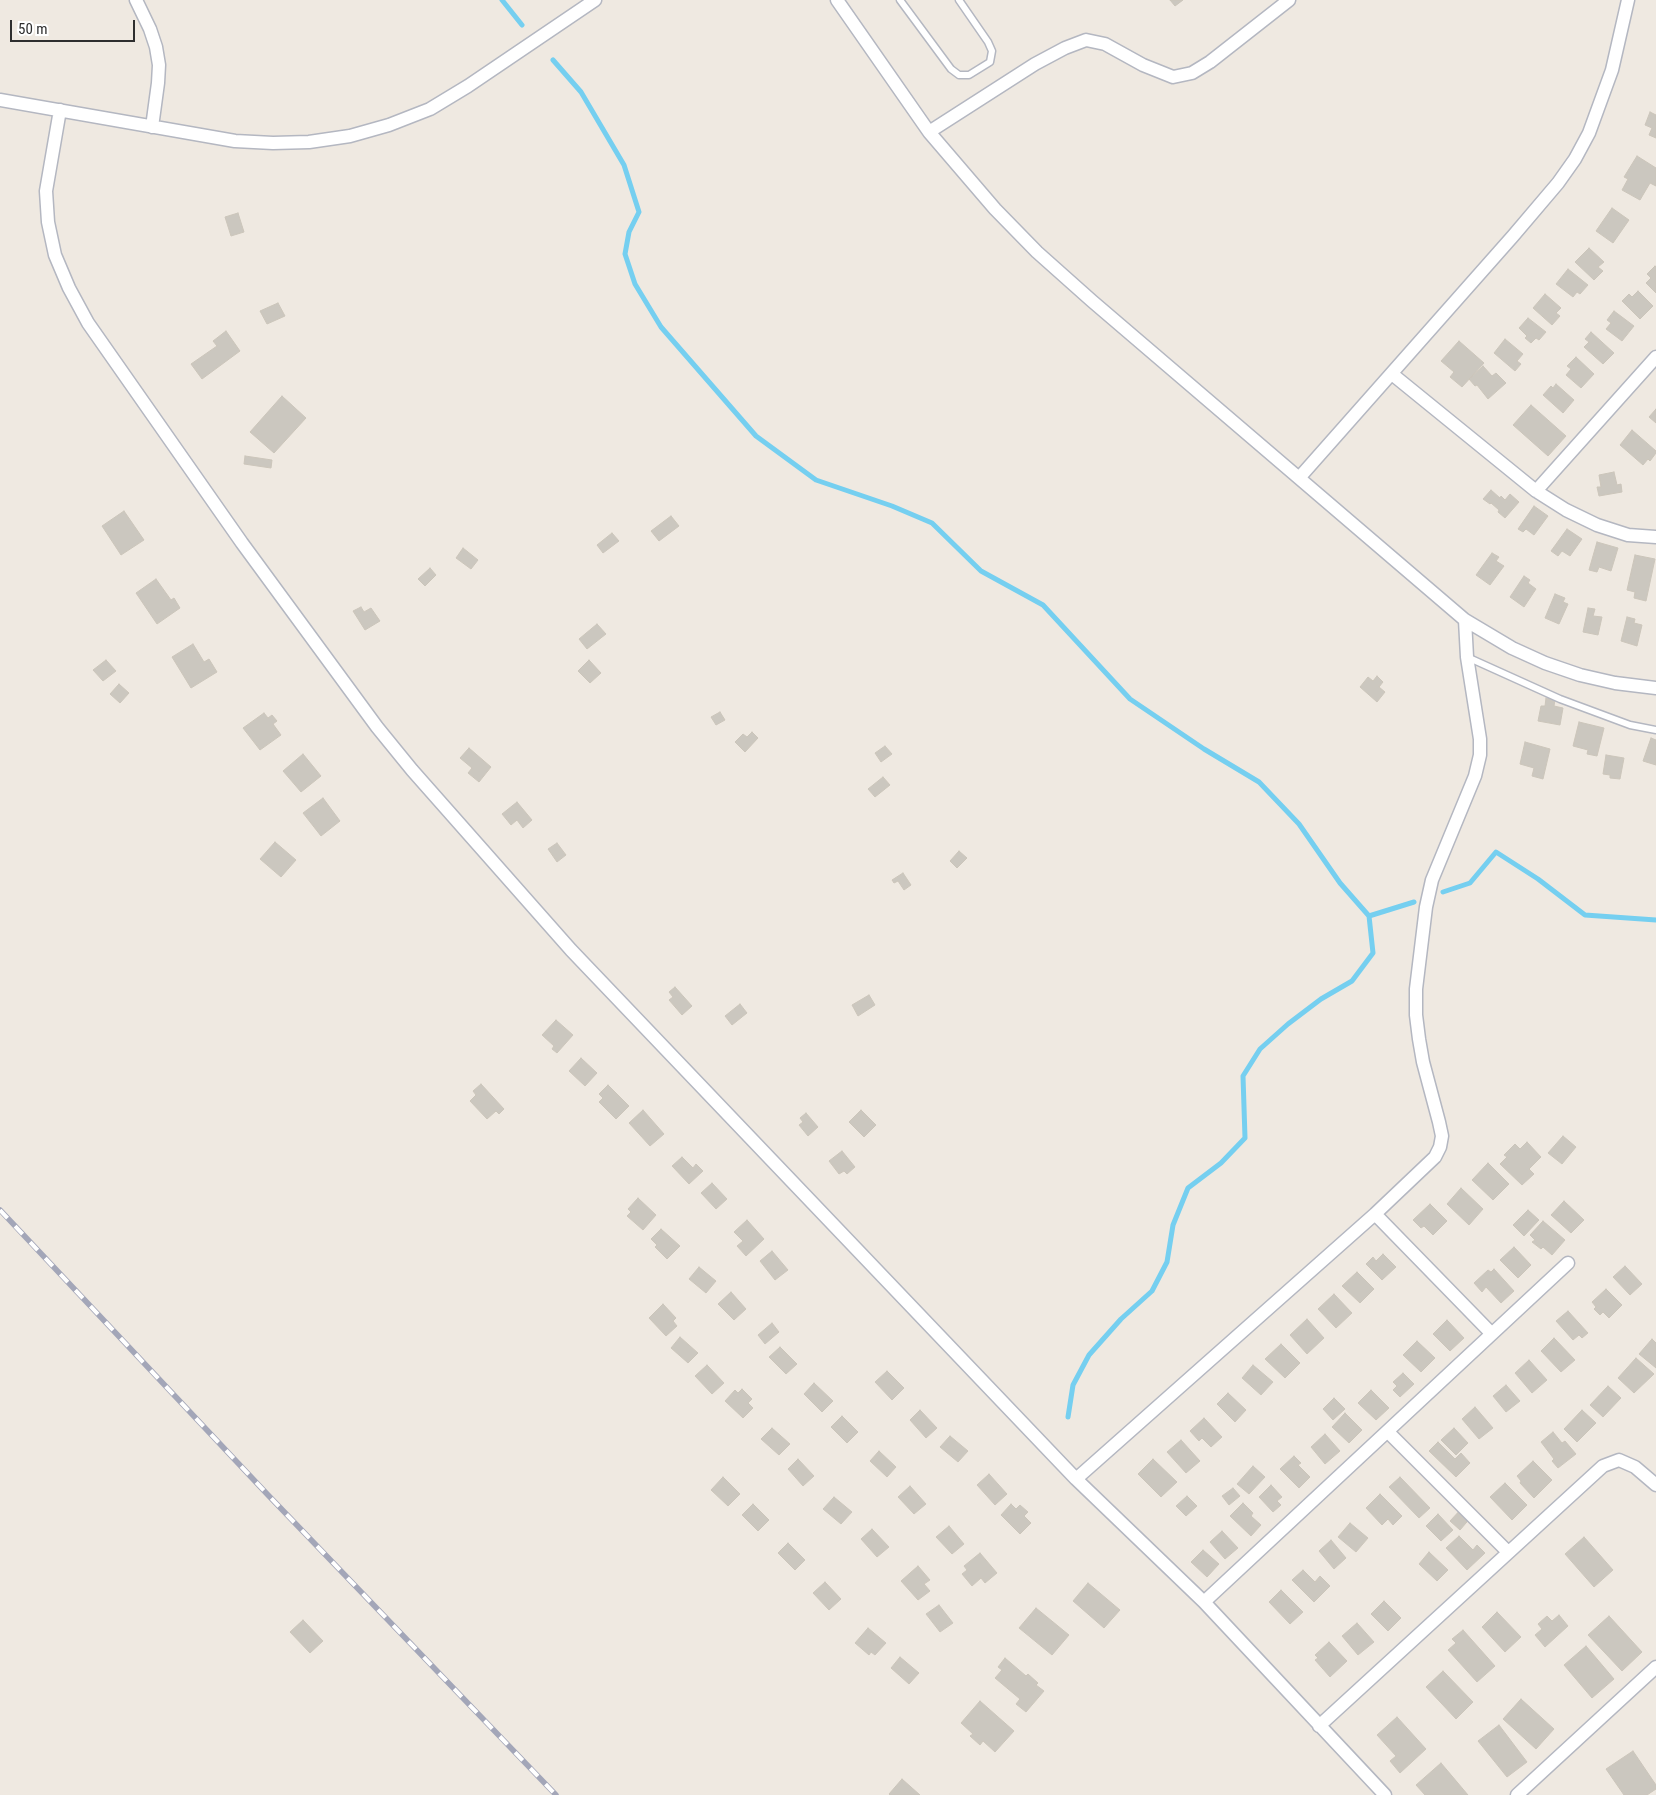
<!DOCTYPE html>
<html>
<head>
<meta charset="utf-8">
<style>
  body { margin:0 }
  #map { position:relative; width:1656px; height:1795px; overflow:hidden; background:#efe9e1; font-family:"Roboto Condensed",sans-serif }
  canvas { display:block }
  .scale { position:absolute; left:10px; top:20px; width:125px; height:22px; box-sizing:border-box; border:2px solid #2e2e2e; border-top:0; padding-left:6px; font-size:15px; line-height:18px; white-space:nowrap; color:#2e2e2e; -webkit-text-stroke:4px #fff; paint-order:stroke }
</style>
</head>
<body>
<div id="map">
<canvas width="1656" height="1795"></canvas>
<div class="scale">50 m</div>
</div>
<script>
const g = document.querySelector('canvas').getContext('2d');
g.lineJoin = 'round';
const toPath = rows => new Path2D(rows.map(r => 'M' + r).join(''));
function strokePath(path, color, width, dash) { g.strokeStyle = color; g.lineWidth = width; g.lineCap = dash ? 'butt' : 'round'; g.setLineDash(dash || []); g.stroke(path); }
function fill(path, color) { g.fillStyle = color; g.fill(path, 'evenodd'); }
strokePath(toPath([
  [502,0,522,25],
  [553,60,581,92,624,165,639,212,629,232,625,254,635,284,661,327,756,436,816,480,892,506,932,523,981,571,1043,605,1130,699,1204,749,1259,782,1299,824,1340,883,1369,916,1414,902],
  [1443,892,1470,883,1496,852,1538,879,1585,915,1656,920],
  [1068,1417,1073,1385,1089,1355,1121,1319,1152,1291,1167,1262,1173,1225,1188,1188,1221,1163,1245,1138,1243,1076,1260,1049,1288,1024,1321,999,1352,981,1373,953,1369,916]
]), '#75cff0', 5);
const building = toPath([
  [1170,0,1183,0,1175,6,1170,0],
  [1650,112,1656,115,1656,138,1649,135,1652,128,1645,125,1650,112],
  [1637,156,1656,168,1656,186,1650,183,1640,200,1622,190,1628,179,1624,177,1637,156],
  [1612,208,1629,220,1613,243,1596,231,1612,208],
  [238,213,244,232,231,236,225,217,238,213],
  [1589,248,1604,262,1598,267,1603,271,1594,280,1575,262,1589,248],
  [1655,266,1656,267,1656,293,1646,283,1651,278,1647,274,1655,266],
  [1568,269,1588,285,1580,294,1577,292,1573,297,1556,284,1568,269],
  [1638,291,1653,306,1640,319,1622,301,1629,294,1632,297,1638,291],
  [1545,294,1561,308,1556,313,1560,316,1552,325,1533,308,1545,294],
  [278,303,285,316,267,324,260,311,278,303],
  [1614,311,1634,326,1622,341,1606,329,1611,323,1607,320,1614,311],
  [1528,318,1546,332,1539,340,1536,338,1531,343,1525,338,1527,336,1519,328,1528,318],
  [226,331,240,351,202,379,191,364,217,346,213,341,226,331],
  [1591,332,1614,353,1603,364,1584,347,1589,342,1585,339,1591,332],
  [1505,339,1523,354,1517,361,1521,364,1515,371,1494,353,1505,339],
  [1459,341,1484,363,1462,387,1450,377,1454,372,1441,361,1459,341],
  [1576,357,1594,374,1581,388,1566,375,1571,369,1567,366,1576,357],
  [1483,366,1492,376,1496,373,1506,383,1488,399,1477,385,1475,386,1469,379,1483,366],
  [1556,384,1574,400,1563,413,1543,395,1551,386,1553,388,1556,384],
  [282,396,306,418,274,453,250,432,282,396],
  [1531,405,1566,436,1548,456,1513,425,1531,405],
  [1656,409,1656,423,1649,417,1656,409],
  [1632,430,1656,451,1656,453,1650,461,1648,459,1643,465,1620,445,1632,430],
  [245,456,272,460,271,468,244,464,245,456],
  [1614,472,1617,485,1621,484,1622,492,1599,496,1597,487,1601,487,1599,475,1614,472],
  [1491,490,1500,498,1501,496,1505,500,1510,494,1519,502,1505,518,1498,512,1499,510,1491,503,1490,504,1483,499,1491,490],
  [1534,506,1548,516,1534,535,1526,529,1523,532,1518,529,1534,506],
  [124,511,144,540,121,555,102,526,124,511],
  [671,516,679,526,659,541,651,531,671,516],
  [1567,529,1582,539,1570,556,1562,551,1558,556,1551,551,1567,529],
  [612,533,619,541,603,553,597,545,612,533],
  [1597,542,1618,548,1611,571,1599,567,1597,572,1589,570,1597,542],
  [463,548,478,560,471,569,456,558,463,548],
  [1492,553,1499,557,1496,561,1504,566,1490,585,1476,575,1492,553],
  [1635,555,1655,559,1646,601,1634,598,1635,592,1627,590,1635,555],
  [430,568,436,575,425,586,418,579,430,568],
  [1524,576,1530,580,1528,583,1536,589,1524,607,1510,597,1524,576],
  [156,579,171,600,174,598,180,608,157,624,136,593,156,579],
  [1555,594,1565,598,1563,602,1568,604,1559,624,1545,618,1555,594],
  [361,607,364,612,371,608,380,621,365,630,353,611,361,607],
  [1588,608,1595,609,1593,616,1602,617,1598,635,1583,632,1588,608],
  [1627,617,1635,619,1634,623,1642,625,1637,646,1621,641,1627,617],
  [597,624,606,634,587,649,579,639,597,624],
  [193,644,204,662,209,659,217,672,191,688,172,657,193,644],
  [106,660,116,671,103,681,93,670,106,660],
  [589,660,601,673,590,683,578,671,589,660],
  [1377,676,1383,682,1379,687,1385,692,1377,702,1360,687,1368,677,1373,681,1377,676],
  [119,684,129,693,120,703,110,694,119,684],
  [1546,698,1555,700,1554,706,1563,708,1560,725,1538,721,1541,706,1545,706,1546,698],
  [720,712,725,720,716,725,711,717,720,712],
  [264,713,268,718,272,715,277,721,273,724,281,735,260,750,243,728,264,713],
  [1579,722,1604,728,1597,756,1587,754,1588,750,1573,746,1579,722],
  [752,732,758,738,745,752,735,742,743,734,747,737,752,732],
  [1651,738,1656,740,1656,765,1643,761,1651,738],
  [1525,742,1550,749,1543,779,1532,776,1534,768,1520,764,1525,742],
  [885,746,892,754,881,762,875,753,885,746],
  [469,748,491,767,479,782,468,773,472,768,460,758,469,748],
  [303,754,321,776,301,792,283,771,303,754],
  [1606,755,1624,758,1620,779,1610,778,1610,775,1603,774,1606,755],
  [883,777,890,785,875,797,868,789,883,777],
  [323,798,340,821,321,836,303,813,323,798],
  [517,802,532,820,523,828,517,820,511,825,502,814,517,802],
  [275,842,296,860,281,877,260,859,275,842],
  [557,843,566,855,557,862,548,849,557,843],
  [959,851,967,858,957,868,950,861,959,851],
  [903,873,911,885,904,890,898,881,894,883,892,880,903,873],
  [675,987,692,1006,682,1015,669,1000,673,997,669,992,675,987],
  [869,995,875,1005,858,1016,852,1005,869,995],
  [740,1004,747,1013,732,1025,725,1016,740,1004],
  [556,1020,573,1035,557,1053,552,1049,554,1046,542,1035,556,1020],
  [581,1058,597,1073,585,1086,569,1071,581,1058],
  [481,1084,504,1109,499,1114,496,1111,487,1119,470,1101,476,1095,473,1091,481,1084],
  [608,1085,629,1106,616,1119,599,1102,603,1098,599,1094,608,1085],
  [643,1110,664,1134,650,1146,629,1123,643,1110],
  [861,1110,876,1125,864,1137,849,1122,861,1110],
  [806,1113,818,1127,808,1136,799,1125,803,1122,800,1118,806,1113],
  [1563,1136,1576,1147,1562,1164,1548,1153,1563,1136],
  [1527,1142,1541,1157,1529,1169,1534,1174,1522,1185,1500,1164,1507,1157,1504,1155,1515,1144,1520,1149,1527,1142],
  [842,1151,855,1167,847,1174,844,1171,839,1174,829,1161,842,1151],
  [682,1157,693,1168,696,1164,703,1171,689,1184,672,1166,682,1157],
  [1488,1163,1509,1184,1493,1200,1472,1180,1488,1163],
  [712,1183,727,1199,716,1209,701,1193,712,1183],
  [1461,1188,1483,1209,1469,1225,1447,1204,1461,1188],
  [638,1198,656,1215,643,1230,627,1216,631,1212,628,1209,638,1198],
  [1564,1201,1584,1220,1571,1233,1551,1215,1564,1201],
  [1430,1204,1447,1221,1433,1235,1424,1226,1421,1228,1413,1220,1430,1204],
  [1528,1210,1539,1220,1524,1236,1513,1225,1528,1210],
  [747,1220,764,1239,746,1256,737,1246,743,1241,734,1232,747,1220],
  [1543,1221,1565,1240,1552,1255,1543,1247,1541,1249,1532,1242,1535,1240,1530,1235,1543,1221],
  [661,1229,680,1246,667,1259,655,1247,657,1245,651,1239,661,1229],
  [1514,1247,1531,1265,1518,1278,1500,1260,1514,1247],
  [772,1251,788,1270,775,1280,760,1261,772,1251],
  [1383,1254,1396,1267,1382,1280,1366,1264,1373,1257,1376,1261,1383,1254],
  [1625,1266,1642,1284,1630,1295,1613,1277,1625,1266],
  [699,1267,716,1281,706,1293,689,1279,699,1267],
  [1494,1269,1514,1291,1501,1303,1486,1287,1482,1292,1474,1283,1488,1270,1491,1272,1494,1269],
  [1357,1272,1374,1289,1360,1303,1342,1286,1357,1272],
  [1606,1289,1622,1305,1609,1318,1603,1312,1600,1315,1594,1309,1596,1307,1592,1302,1606,1289],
  [731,1292,746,1309,734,1320,718,1304,731,1292],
  [1334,1294,1352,1313,1336,1328,1318,1309,1334,1294],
  [663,1304,676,1318,673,1321,677,1326,666,1336,649,1318,663,1304],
  [1568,1311,1588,1333,1582,1338,1579,1335,1573,1340,1556,1321,1568,1311],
  [1307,1319,1324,1338,1307,1354,1290,1335,1307,1319],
  [1447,1320,1464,1338,1450,1351,1433,1334,1447,1320],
  [772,1323,779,1332,765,1344,758,1335,772,1323],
  [680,1337,698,1353,688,1363,671,1348,680,1337],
  [1554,1338,1575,1360,1561,1372,1541,1351,1554,1338],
  [1652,1339,1656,1343,1656,1368,1639,1354,1652,1339],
  [1417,1341,1435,1358,1421,1372,1403,1355,1417,1341],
  [1281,1344,1300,1363,1285,1378,1265,1359,1281,1344],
  [780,1347,797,1364,786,1374,769,1357,780,1347],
  [1636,1358,1654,1374,1634,1393,1618,1378,1636,1358],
  [1529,1360,1547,1380,1532,1393,1515,1373,1529,1360],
  [707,1365,724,1383,712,1394,695,1376,707,1365],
  [1253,1365,1273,1382,1261,1395,1242,1378,1253,1365],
  [887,1371,904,1388,892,1400,875,1382,887,1371],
  [1403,1373,1414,1384,1400,1397,1393,1390,1397,1386,1393,1382,1403,1373],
  [814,1383,833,1401,822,1412,804,1394,814,1383],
  [1506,1385,1520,1401,1506,1412,1493,1396,1506,1385],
  [1608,1386,1621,1398,1603,1417,1590,1405,1608,1386],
  [742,1389,752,1399,748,1403,753,1408,743,1418,725,1401,735,1390,738,1393,742,1389],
  [1371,1390,1389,1408,1376,1420,1358,1403,1371,1390],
  [1228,1393,1246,1410,1235,1422,1217,1404,1228,1393],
  [1334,1398,1345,1409,1333,1420,1323,1409,1334,1398],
  [1475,1407,1493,1428,1479,1439,1462,1419,1475,1407],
  [920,1410,937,1428,926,1438,910,1420,920,1410],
  [1582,1410,1596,1423,1577,1442,1564,1429,1582,1410],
  [1345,1413,1362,1430,1349,1443,1332,1427,1345,1413],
  [842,1416,858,1432,847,1443,831,1427,842,1416],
  [1204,1418,1222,1437,1211,1447,1202,1438,1199,1441,1190,1431,1204,1418],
  [772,1428,790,1444,779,1455,761,1439,772,1428],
  [1454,1428,1468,1443,1456,1455,1441,1440,1454,1428],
  [1553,1432,1562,1443,1565,1441,1576,1454,1558,1468,1552,1461,1554,1459,1541,1442,1553,1432],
  [1325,1434,1340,1451,1325,1464,1311,1447,1325,1434],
  [950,1436,968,1451,958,1462,940,1447,950,1436],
  [1181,1440,1200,1461,1186,1473,1167,1452,1181,1440],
  [1438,1442,1455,1459,1461,1453,1470,1463,1456,1477,1429,1451,1438,1442],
  [879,1451,896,1467,887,1477,870,1461,879,1451],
  [1294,1456,1301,1463,1298,1465,1310,1477,1299,1488,1280,1469,1294,1456],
  [798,1459,814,1476,803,1486,788,1469,798,1459],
  [1153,1459,1177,1482,1161,1497,1138,1474,1153,1459],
  [1533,1461,1552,1480,1534,1498,1520,1483,1521,1481,1517,1476,1533,1461],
  [1253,1466,1265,1477,1249,1494,1237,1484,1253,1466],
  [989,1474,1007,1494,995,1505,977,1485,989,1474],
  [723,1477,740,1494,728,1506,711,1490,723,1477],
  [1400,1477,1430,1508,1419,1518,1389,1487,1400,1477],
  [1505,1483,1527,1505,1512,1520,1490,1497,1505,1483],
  [1271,1485,1282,1497,1277,1501,1281,1505,1273,1512,1259,1497,1271,1485],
  [910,1486,926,1504,914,1514,898,1497,910,1486],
  [1233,1488,1240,1496,1229,1505,1222,1496,1233,1488],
  [1380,1494,1402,1516,1393,1525,1388,1519,1382,1525,1366,1508,1380,1494],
  [1187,1496,1197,1506,1186,1516,1176,1506,1187,1496],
  [834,1497,852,1512,841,1524,823,1509,834,1497],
  [1243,1503,1253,1513,1251,1516,1261,1525,1251,1536,1230,1516,1243,1503],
  [753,1504,769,1520,758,1531,742,1515,753,1504],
  [1011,1504,1016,1509,1020,1505,1028,1512,1024,1516,1031,1523,1020,1534,1001,1515,1011,1504],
  [1463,1507,1472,1516,1460,1530,1450,1521,1463,1507],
  [1438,1514,1453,1530,1441,1541,1426,1526,1438,1514],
  [1350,1523,1368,1538,1356,1552,1338,1537,1350,1523],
  [949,1526,964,1544,952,1554,936,1537,949,1526],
  [872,1529,889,1547,877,1557,861,1539,872,1529],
  [1222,1531,1238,1548,1225,1559,1210,1542,1222,1531],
  [1459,1536,1473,1550,1477,1545,1485,1553,1467,1570,1446,1548,1459,1536],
  [1584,1537,1613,1570,1594,1587,1565,1554,1584,1537],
  [1331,1540,1346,1558,1334,1569,1319,1551,1331,1540],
  [788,1543,805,1560,795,1570,778,1553,788,1543],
  [1203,1550,1219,1564,1207,1577,1191,1562,1203,1550],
  [1429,1552,1448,1570,1437,1581,1419,1564,1429,1552],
  [980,1553,997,1573,985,1583,981,1578,972,1586,962,1574,967,1570,964,1566,980,1553],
  [918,1566,930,1580,924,1584,930,1591,918,1600,901,1581,918,1566],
  [1303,1570,1315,1582,1320,1576,1330,1586,1314,1602,1292,1580,1303,1570],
  [825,1582,841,1599,829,1610,813,1593,825,1582],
  [1088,1583,1120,1610,1104,1628,1073,1601,1088,1583],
  [1281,1590,1303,1612,1290,1624,1269,1602,1281,1590],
  [1384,1601,1401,1618,1388,1631,1371,1614,1384,1601],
  [939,1605,953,1623,940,1632,926,1614,939,1605],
  [1036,1608,1069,1635,1052,1655,1019,1628,1036,1608],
  [1497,1612,1521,1637,1505,1652,1482,1627,1497,1612],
  [1559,1615,1568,1626,1545,1647,1535,1635,1542,1629,1538,1624,1547,1616,1552,1621,1559,1615],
  [1609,1616,1642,1652,1622,1671,1588,1635,1609,1616],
  [303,1620,323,1641,310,1653,290,1632,303,1620],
  [1357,1623,1374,1642,1358,1655,1342,1636,1357,1623],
  [868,1628,886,1643,875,1655,871,1652,869,1655,855,1643,868,1628],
  [1463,1630,1495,1666,1477,1682,1448,1650,1456,1643,1452,1639,1463,1630],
  [1329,1642,1347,1661,1330,1677,1315,1660,1318,1658,1315,1655,1329,1642],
  [1586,1646,1614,1679,1592,1698,1564,1665,1586,1646],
  [900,1657,919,1673,909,1684,891,1668,900,1657],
  [1005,1658,1026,1676,1028,1674,1038,1683,1036,1685,1044,1691,1026,1712,1016,1704,1020,1699,995,1678,1002,1670,998,1667,1005,1658],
  [1443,1671,1473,1702,1456,1719,1426,1687,1443,1671],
  [1521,1699,1554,1729,1536,1749,1503,1719,1521,1699],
  [980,1701,1014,1731,995,1752,983,1741,980,1745,970,1736,973,1734,961,1723,980,1701],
  [1397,1717,1426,1749,1400,1773,1390,1761,1396,1756,1377,1735,1397,1717],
  [1499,1725,1527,1762,1507,1777,1478,1741,1499,1725],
  [1633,1751,1656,1785,1656,1789,1647,1795,1624,1795,1606,1769,1633,1751],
  [1441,1763,1468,1795,1425,1795,1416,1785,1441,1763],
  [902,1779,920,1795,890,1795,889,1794,902,1779]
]);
fill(building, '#cbc7bf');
strokePath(building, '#cbc5ba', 1);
const service = toPath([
  [900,0,951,69,959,75,969,75,990,62,992,51,988,42,959,0],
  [1467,657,1560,699,1630,725,1656,730]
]);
const minor = toPath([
  [136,0,150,29,156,47,159,65,158,83,152,127],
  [837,0,929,132,995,209,1037,252,1092,301,1465,620,1512,648,1545,663,1580,675,1615,683,1656,688],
  [0,100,235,141,273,143,309,142,350,136,389,125,430,109,468,86,595,0],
  [60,110,46,191,48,222,55,255,69,288,88,323,242,543,377,727,412,770,571,950,1076,1479,1204,1602,1385,1795],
  [929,132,1035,64,1065,48,1086,40,1105,44,1143,65,1173,77,1192,73,1210,62,1289,0],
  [1392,374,1536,491,1566,510,1597,525,1628,535,1656,537],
  [1299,478,1513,236,1558,183,1575,159,1589,133,1612,70,1628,0],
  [1536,491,1656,357],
  [1375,1214,1492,1334],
  [1388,1432,1508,1552],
  [1076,1479,1375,1214,1435,1157,1440,1147,1442,1136,1439,1122,1423,1062,1419,1039,1416,1015,1416,989,1426,907,1432,880,1475,776,1480,755,1480,739,1467,657,1465,620],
  [1204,1602,1568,1263],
  [1319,1726,1603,1466,1619,1460,1635,1467,1656,1485],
  [1517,1795,1656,1667]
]);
strokePath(service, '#b4b7c1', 9);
strokePath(minor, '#b4b7c1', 15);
strokePath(service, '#fff', 6);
strokePath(minor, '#fff', 12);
const rail = toPath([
  [0,1210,268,1495,556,1795]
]);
strokePath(rail, '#a3a6b8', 5.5);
strokePath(rail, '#fff', 4, [11]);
</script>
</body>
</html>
